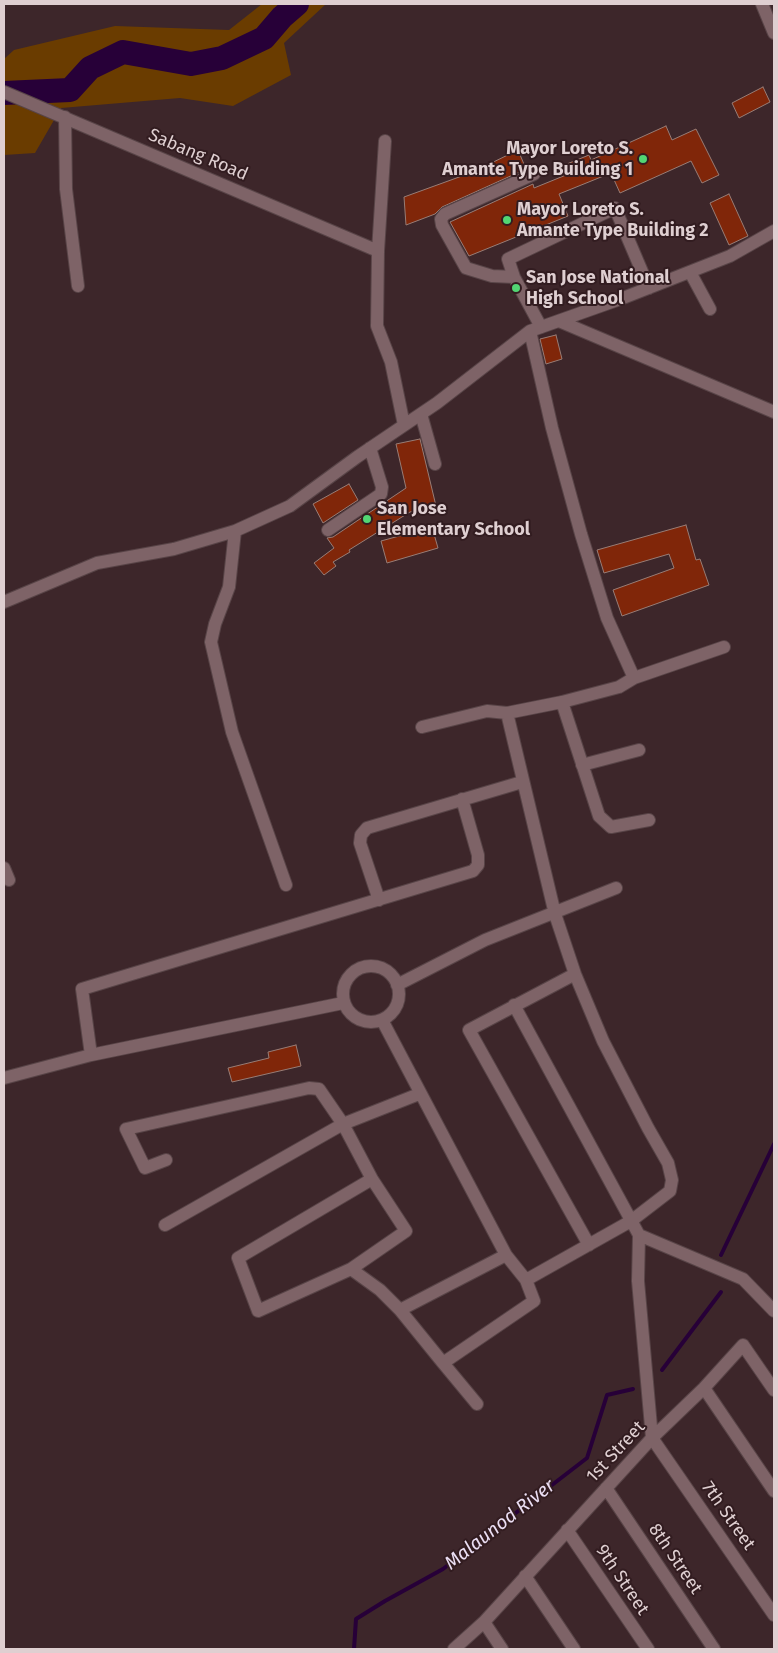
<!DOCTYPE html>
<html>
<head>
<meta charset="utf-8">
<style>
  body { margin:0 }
  #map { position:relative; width:778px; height:1653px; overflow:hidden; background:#3d262a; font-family:"Fira Sans",sans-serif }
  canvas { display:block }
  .frame { position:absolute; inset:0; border:5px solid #dfcfd1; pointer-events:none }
</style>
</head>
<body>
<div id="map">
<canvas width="778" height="1653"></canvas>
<div class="frame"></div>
</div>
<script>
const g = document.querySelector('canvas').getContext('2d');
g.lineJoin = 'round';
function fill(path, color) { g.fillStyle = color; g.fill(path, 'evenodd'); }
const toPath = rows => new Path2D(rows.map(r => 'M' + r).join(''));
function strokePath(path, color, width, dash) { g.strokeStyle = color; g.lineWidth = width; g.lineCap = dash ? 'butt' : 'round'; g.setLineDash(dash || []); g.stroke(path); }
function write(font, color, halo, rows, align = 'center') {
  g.font = font + ' "Fira Sans",sans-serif'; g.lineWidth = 4; g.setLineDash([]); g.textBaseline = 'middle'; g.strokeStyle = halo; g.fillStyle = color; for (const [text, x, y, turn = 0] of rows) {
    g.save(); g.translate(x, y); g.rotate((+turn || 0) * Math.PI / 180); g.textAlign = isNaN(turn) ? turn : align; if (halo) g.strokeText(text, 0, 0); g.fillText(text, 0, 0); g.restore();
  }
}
fill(toPath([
  [262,4,326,4,284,43,291,75,233,106,180,98,61,108,35,153,4,155,4,59,14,50,115,26,229,30]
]), '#6a3c00');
strokePath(toPath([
  [721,1255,774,1144],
  [662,1370,721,1292],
  [354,1649,356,1619,385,1601,443,1569,587,1458,607,1395,633,1389]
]), '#270038', 4);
strokePath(toPath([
  [4,93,70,90,90,68,123,52,191,64,222,58,264,38,282,17,297,4]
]), '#270038', 24);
const building = toPath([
  [763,87,770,102,739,118,732,103,763,87],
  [666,126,672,140,696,129,719,175,702,183,691,161,620,193,611,173,559,194,568,216,469,256,450,222,533,184,534,188,566,175,562,166,589,155,591,160,666,126],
  [518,150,526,169,442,207,435,214,406,225,404,197,473,172,518,150],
  [729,194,748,236,729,245,710,203,729,194],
  [556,335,562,359,546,364,540,339,556,335],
  [420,439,436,506,410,512,349,550,350,552,333,562,336,566,324,575,314,563,334,548,327,538,333,537,406,488,396,444,420,439],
  [349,484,358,500,323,523,313,504,349,484],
  [686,525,696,560,700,559,709,585,622,616,613,590,674,568,669,554,604,573,597,550,686,525],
  [432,527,438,548,387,563,381,541,432,527],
  [296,1045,301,1066,232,1082,228,1068,269,1058,268,1052,296,1045]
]);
fill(building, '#802609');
strokePath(building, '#987d76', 1);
const minor = toPath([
  [762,4,774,33],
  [4,92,378,251],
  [65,117,66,189,78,286],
  [385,141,378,251,377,326,391,362,404,425],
  [690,272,710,309],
  [514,277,492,276,466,268,442,225,441,219,445,214,534,174],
  [559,321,774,412],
  [541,327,514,277,508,259,615,208,649,288],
  [421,414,435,464],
  [328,530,381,494,382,487,370,448],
  [235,531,229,587,215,624,211,642,232,732,286,885],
  [4,602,97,563,174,549,235,531,290,506,357,457,437,403,530,331,623,298,730,256,774,231],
  [634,678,724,647],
  [562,702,599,816,611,827,649,820],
  [507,713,562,702,619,687,634,678,607,618,581,534,552,428,530,331],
  [582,765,639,750],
  [4,868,9,880],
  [379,900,360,843,361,835,367,828,522,782],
  '343 994a28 28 0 1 1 56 0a28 28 0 1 1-56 0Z',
  [575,974,469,1030,589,1245],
  [397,985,485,940,616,888],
  [514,1005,639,1235,638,1281,652,1438,774,1615],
  [382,1020,506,1255,526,1280],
  [91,1055,82,989,473,871,478,865,478,855,462,799],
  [4,1078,91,1055,343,1003],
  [166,1160,145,1168,126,1129,309,1088,319,1089,343,1124,372,1179,406,1231,351,1269,258,1311,238,1258,372,1179],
  [165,1225,343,1124,419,1094],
  [639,1235,743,1279,774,1311],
  [351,1269,380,1290,400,1310,443,1363,534,1301,526,1280,631,1221,670,1191,672,1180,668,1163,648,1128,603,1041,575,974,555,914,507,713,487,711,422,727],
  [400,1310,506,1255],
  [443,1363,477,1404],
  [704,1388,774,1491],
  [606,1488,714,1649],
  [567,1530,648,1649],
  [525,1576,574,1649],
  [484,1622,502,1649],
  [454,1649,484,1622,652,1438,704,1388,743,1345,774,1390]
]);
strokePath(minor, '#584447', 14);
strokePath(minor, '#7e6367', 12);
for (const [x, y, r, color] of [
  [643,159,5,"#52d673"],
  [507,220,5,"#52d673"],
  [516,288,5,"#52d673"],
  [367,519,5,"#52d673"]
]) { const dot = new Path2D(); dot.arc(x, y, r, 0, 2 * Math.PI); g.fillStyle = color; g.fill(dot); strokePath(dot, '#321c20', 2); }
write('bold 18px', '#dfcfd1', '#321c20', [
  ["Mayor Loreto S.",633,149,"right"],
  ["Amante Type Building 1",633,170,"right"],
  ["Mayor Loreto S.",517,210],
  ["Amante Type Building 2",517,231],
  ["San Jose National",526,278],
  ["High School",526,299],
  ["San Jose",377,509],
  ["Elementary School",377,530]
], 'left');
write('18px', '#dfcfd1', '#321c20', [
  ["Sabang Road",198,155,23],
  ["1st Street",616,1452,-47],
  ["7th Street",728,1516,55],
  ["8th Street",675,1559,56],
  ["9th Street",622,1580,56]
]);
write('italic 19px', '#ebdef3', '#321c20', [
  ["Malaunod River",500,1525,-38]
]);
</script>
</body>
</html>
